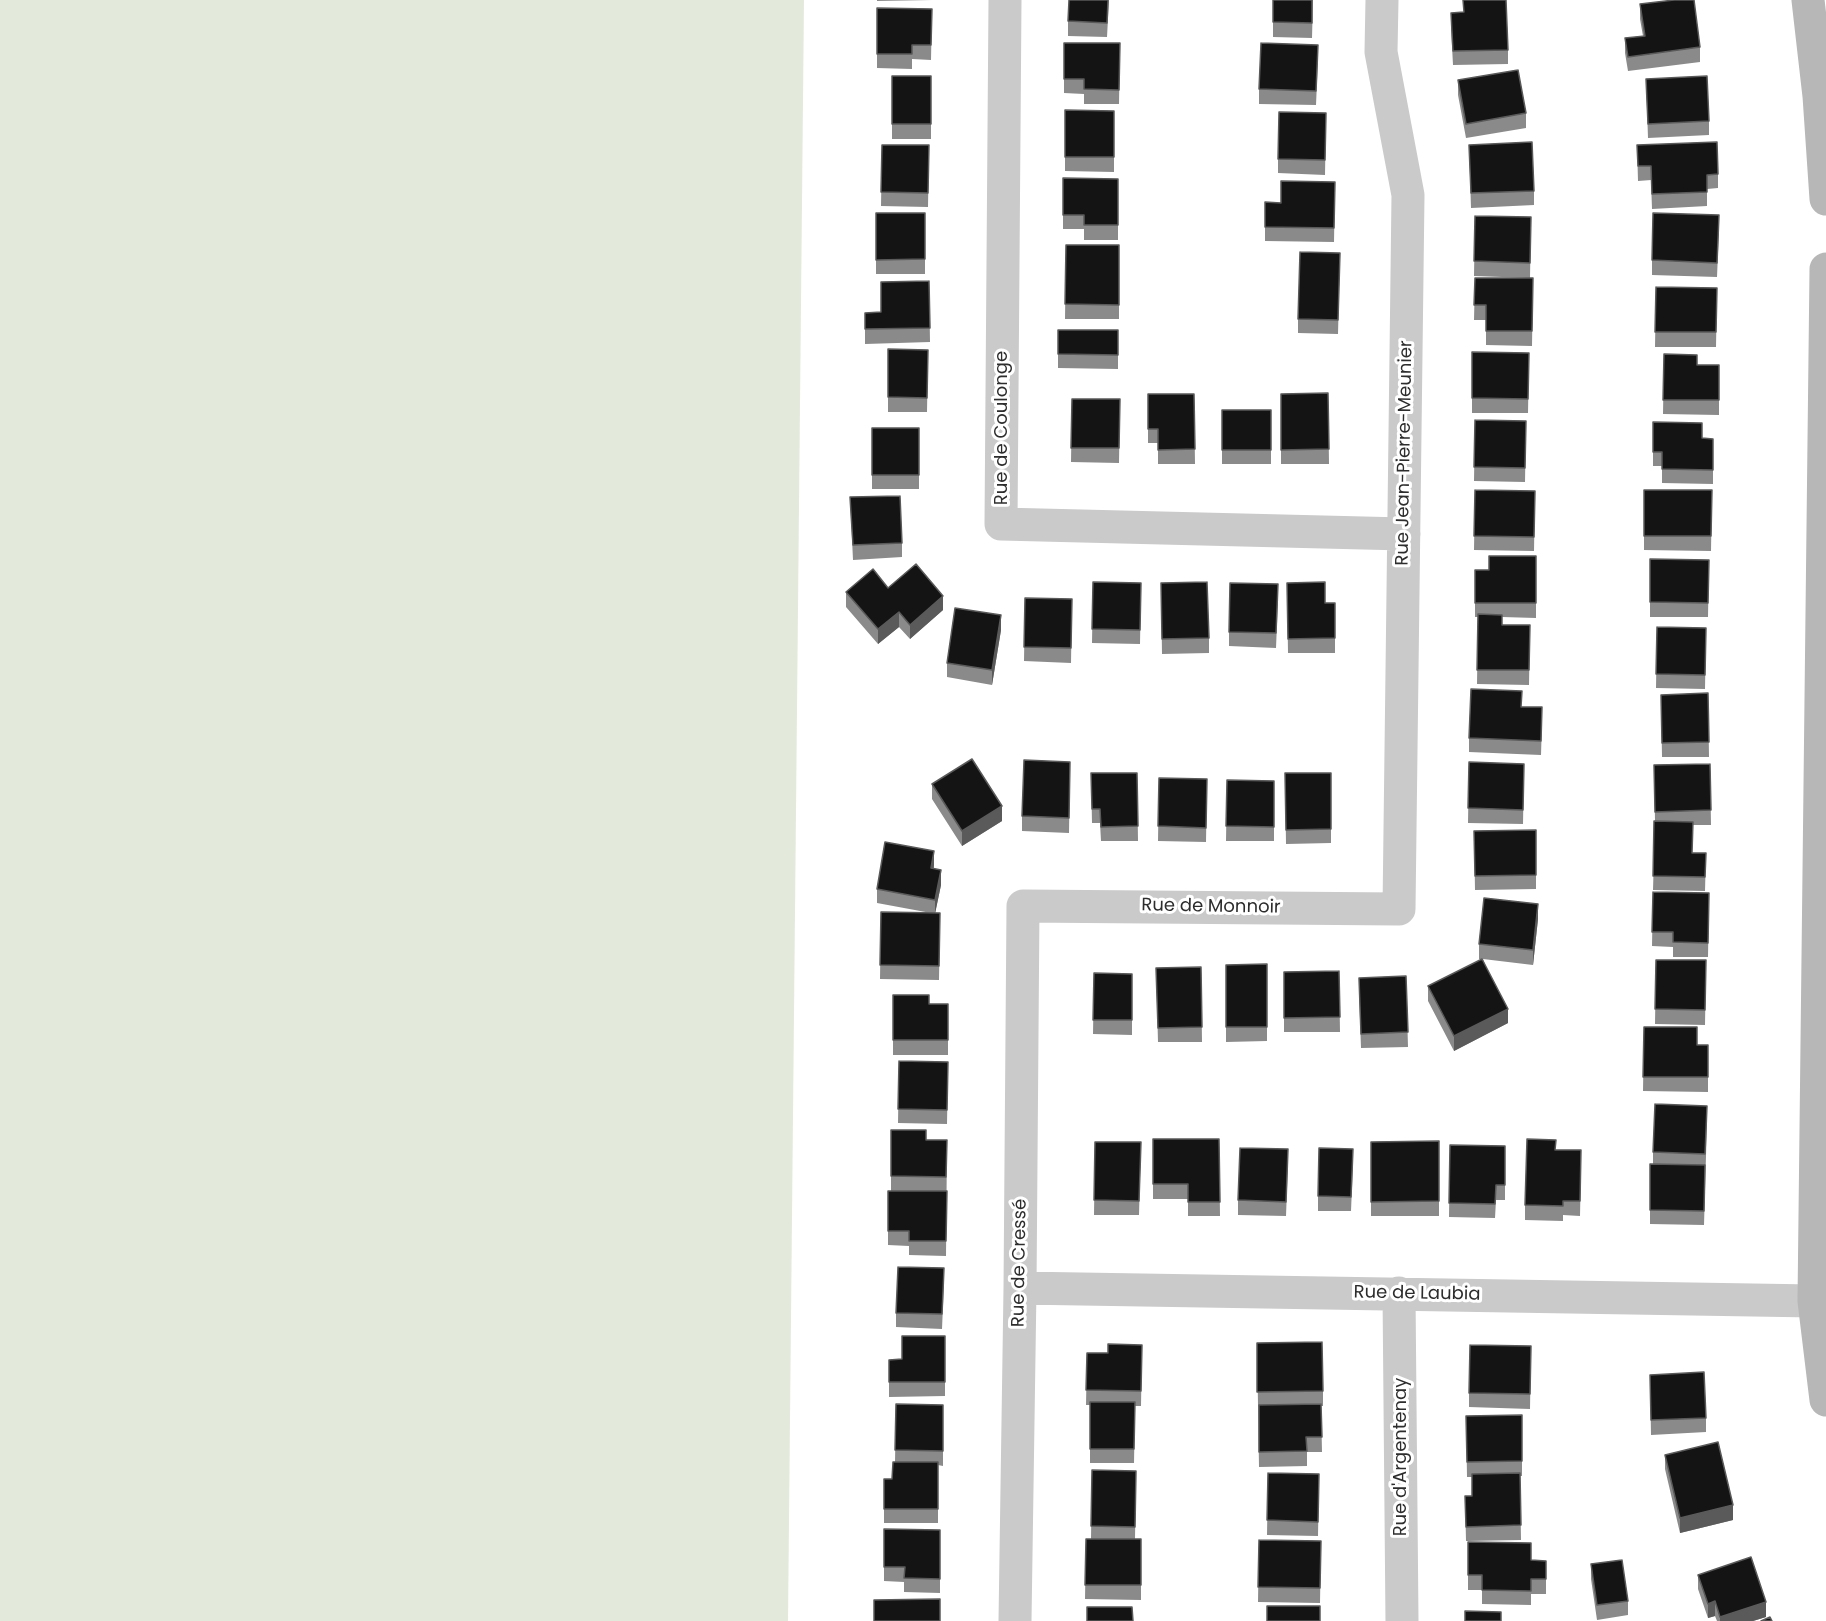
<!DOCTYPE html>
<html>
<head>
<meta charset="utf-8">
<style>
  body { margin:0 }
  canvas { display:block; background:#fff }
</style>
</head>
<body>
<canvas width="1826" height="1621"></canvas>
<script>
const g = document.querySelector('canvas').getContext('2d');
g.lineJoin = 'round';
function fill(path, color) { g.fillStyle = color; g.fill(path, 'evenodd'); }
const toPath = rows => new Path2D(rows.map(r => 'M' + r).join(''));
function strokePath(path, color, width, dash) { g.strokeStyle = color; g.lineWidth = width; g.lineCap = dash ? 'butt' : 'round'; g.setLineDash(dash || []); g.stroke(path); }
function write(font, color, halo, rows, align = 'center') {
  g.font = font + ' Poppins,sans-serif'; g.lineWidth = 6; g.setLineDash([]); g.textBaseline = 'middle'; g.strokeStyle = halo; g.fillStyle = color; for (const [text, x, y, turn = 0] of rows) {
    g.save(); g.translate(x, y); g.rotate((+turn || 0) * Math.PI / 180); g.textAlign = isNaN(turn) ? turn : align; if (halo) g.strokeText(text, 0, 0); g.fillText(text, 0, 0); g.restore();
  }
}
fill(toPath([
  [0,0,804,0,788,1621,0,1621]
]), '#e3eadb');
strokePath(toPath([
  [1005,0,1001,524,1404,534],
  [1020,1288,1814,1301],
  [1399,1293,1402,1621],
  [1015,1621,1020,1288,1023,906,1399,909,1408,195,1381,52,1382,0]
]), '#cacaca', 33);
strokePath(toPath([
  [1808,0,1819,96,1826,199],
  [1826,269,1814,1301,1826,1400]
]), '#b7b7b7', 33);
fill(toPath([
  [877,0,932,0,877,1],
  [1109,0,1107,37,1068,36,1068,21],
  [1273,0,1313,0,1312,38,1273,37],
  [1640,4,1700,47,1700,62,1628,71,1625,53,1625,38,1643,36,1640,19],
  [877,8,932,9,931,60,912,59,912,69,877,68],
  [1463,12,1508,50,1508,64,1453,65,1451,27],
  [1064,43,1120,43,1119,104,1084,104,1084,94,1064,93],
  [1318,59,1316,105,1259,104,1259,89],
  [931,76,931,139,892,139,892,77],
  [1646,79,1709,121,1709,135,1648,138],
  [1458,80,1526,113,1526,128,1466,138,1458,95],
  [1065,110,1114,111,1114,172,1065,171],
  [1326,113,1325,175,1278,173,1278,159],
  [882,145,929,145,928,207,881,206],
  [1469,145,1534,191,1534,205,1471,208],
  [1637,145,1718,174,1718,188,1707,189,1707,206,1652,209,1651,180,1638,181],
  [1063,178,1118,179,1118,240,1084,240,1084,229,1063,229],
  [1335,182,1334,242,1265,241,1265,202,1281,203],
  [876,213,925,213,925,274,876,274],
  [1475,216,1531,217,1530,278,1474,276],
  [1719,229,1717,277,1652,275,1652,260],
  [1066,245,1119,245,1119,319,1065,319],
  [1340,253,1338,334,1298,333,1298,319],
  [1475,278,1533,278,1532,346,1486,345,1486,320,1474,320],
  [929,281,930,342,865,344,865,313,881,312],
  [1656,287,1717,288,1716,347,1655,347],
  [1058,330,1118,330,1118,369,1058,368],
  [888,349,928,350,927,412,888,412],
  [1472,352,1529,353,1528,413,1472,413],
  [1664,354,1697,365,1719,365,1719,415,1663,414],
  [1328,393,1329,464,1281,464,1281,394],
  [1148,394,1194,394,1195,464,1158,464,1158,443,1148,443],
  [1072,399,1120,399,1119,463,1071,462],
  [1222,410,1271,410,1271,464,1222,464],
  [1475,420,1526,421,1525,482,1474,481],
  [1653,422,1702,438,1713,439,1713,484,1662,483,1662,466,1653,466],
  [872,428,919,428,919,489,872,489],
  [1475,490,1535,491,1534,551,1474,550],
  [1644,490,1712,490,1711,551,1644,550],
  [850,497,902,543,902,557,853,560],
  [1536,556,1536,618,1502,617,1502,625,1530,625,1529,685,1477,684,1478,617,1475,617,1475,570,1489,570],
  [1650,559,1709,560,1708,617,1650,617],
  [1093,582,1141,583,1140,644,1092,643],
  [1161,583,1209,638,1209,653,1162,654],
  [1287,583,1325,603,1335,603,1335,653,1288,653],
  [888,588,943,610,910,639,899,627,878,644,846,607,846,592],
  [1025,598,1072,599,1071,663,1024,661],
  [1278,599,1276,648,1229,646,1229,632],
  [1657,627,1706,628,1705,689,1656,688],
  [1001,630,992,685,947,677,947,663],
  [1708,693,1709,757,1662,757,1661,695],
  [1522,707,1542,722,1541,755,1469,752,1469,738],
  [1070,762,1069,833,1022,831,1022,816],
  [1469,762,1524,764,1523,824,1468,823],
  [1710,764,1711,825,1693,825,1692,853,1706,853,1705,891,1653,890,1655,821,1654,765],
  [1091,773,1137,773,1138,841,1101,841,1100,823,1092,823],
  [1285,773,1331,773,1331,843,1286,844],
  [1159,778,1207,779,1206,842,1158,841],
  [1227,780,1274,781,1274,841,1226,841],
  [932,784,1002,821,962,846,932,799],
  [1536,830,1536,889,1475,890,1474,831],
  [934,865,934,869,941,885,935,913,940,913,939,980,880,979,881,912,931,913,877,903,877,889],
  [1653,892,1709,893,1708,957,1673,957,1673,947,1652,946],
  [1538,919,1533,965,1483,959,1508,1023,1454,1051,1428,1001,1428,986,1482,959,1479,959,1479,944],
  [1656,960,1706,960,1705,1025,1655,1024],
  [1267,964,1267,1041,1226,1042,1226,965],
  [1201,967,1202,1042,1158,1042,1156,968],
  [1339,971,1340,1032,1284,1032,1284,972],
  [1094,973,1132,974,1132,1035,1093,1034],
  [1406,976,1408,1047,1361,1048,1359,992],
  [893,995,929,1004,948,1004,948,1055,893,1055],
  [1644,1027,1697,1045,1708,1045,1708,1092,1643,1091],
  [899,1061,948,1062,947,1124,898,1123],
  [1707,1121,1704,1225,1650,1224,1650,1164,1653,1164,1653,1152],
  [891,1130,926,1140,947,1140,946,1256,909,1255,909,1246,888,1245,888,1231,891,1191],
  [1153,1139,1219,1139,1220,1216,1188,1216,1188,1199,1153,1199],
  [1439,1141,1439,1216,1371,1216,1371,1142],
  [1095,1142,1141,1142,1139,1215,1094,1215],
  [1450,1145,1505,1146,1505,1200,1496,1200,1495,1218,1449,1217],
  [1556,1150,1581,1165,1580,1216,1563,1215,1563,1221,1525,1220,1525,1205],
  [1288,1163,1286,1216,1238,1215,1238,1200],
  [1353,1164,1351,1211,1318,1211,1318,1196],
  [944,1282,942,1329,896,1327,896,1313],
  [945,1336,945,1396,889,1397,889,1360,902,1359],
  [1257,1343,1323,1391,1323,1406,1321,1406,1322,1452,1307,1452,1307,1466,1259,1467],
  [1142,1345,1141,1406,1135,1406,1134,1463,1090,1463,1090,1405,1086,1405,1087,1353,1108,1353],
  [1531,1346,1530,1409,1469,1407,1469,1393],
  [1650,1375,1706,1418,1706,1432,1651,1435],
  [896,1404,943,1405,943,1466,938,1465,938,1523,884,1523,884,1479,892,1479,895,1462],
  [1522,1415,1522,1476,1520,1476,1521,1540,1466,1541,1465,1496,1472,1496,1472,1477,1467,1477,1466,1416],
  [1665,1455,1733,1520,1680,1533,1665,1469],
  [1092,1470,1136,1471,1135,1539,1141,1539,1141,1600,1085,1599,1086,1539,1091,1539],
  [1268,1473,1319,1474,1318,1536,1267,1535],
  [884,1529,940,1530,940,1593,904,1592,904,1582,884,1581],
  [1259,1540,1321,1541,1320,1603,1258,1602],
  [1468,1542,1531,1560,1546,1575,1546,1594,1531,1594,1531,1605,1482,1604,1482,1590,1468,1590],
  [1591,1564,1628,1601,1628,1615,1597,1620,1591,1579],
  [1698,1575,1766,1617,1753,1621,1717,1621,1715,1616,1708,1618,1698,1589]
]), '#8a8a8a');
fill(toPath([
  [943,596,943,610,910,639,910,625],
  [899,612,899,627,878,644,878,629],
  [1001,615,1001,630,992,685,992,670],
  [1002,806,1002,821,962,846,962,831],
  [934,851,934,865,931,883,931,868],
  [941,870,941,885,935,914,935,900],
  [1538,904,1538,919,1533,965,1533,950],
  [1508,1009,1508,1023,1454,1051,1454,1036],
  [1733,1505,1733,1520,1680,1533,1680,1518],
  [1715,1601,1715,1616,1708,1618,1708,1604],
  [1766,1602,1766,1617,1753,1621,1720,1621,1720,1617]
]), '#5a5a5a');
const building = toPath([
  [1069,0,1108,0,1107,23,1068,21,1069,0],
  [1273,0,1312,0,1312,23,1273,22,1273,0],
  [1463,0,1506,0,1508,50,1453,51,1451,13,1464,12,1463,0],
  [1674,0,1694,0,1700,47,1628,57,1625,38,1645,36,1640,4,1674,0],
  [877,8,932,9,931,45,912,45,912,54,877,54,877,8],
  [1064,43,1120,43,1119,90,1084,89,1084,79,1064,79,1064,43],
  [1261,43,1318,45,1316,91,1259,89,1261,43],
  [1518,70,1526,113,1466,124,1458,80,1518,70],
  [892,76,931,76,931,124,892,124,892,76],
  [1707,76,1709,121,1648,124,1646,79,1707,76],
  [1065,110,1114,111,1114,157,1065,157,1065,110],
  [1279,112,1326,113,1325,160,1278,159,1279,112],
  [1532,142,1534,191,1471,193,1469,145,1532,142],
  [1717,142,1718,174,1707,175,1707,192,1652,194,1651,166,1638,166,1637,145,1717,142],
  [882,145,929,145,928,193,881,192,882,145],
  [1063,178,1118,179,1118,225,1084,225,1084,215,1063,215,1063,178],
  [1281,181,1335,182,1334,228,1265,227,1265,202,1281,203,1281,181],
  [876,213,925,213,925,259,876,260,876,213],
  [1653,213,1719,215,1717,263,1652,260,1653,213],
  [1475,216,1531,217,1530,263,1474,261,1475,216],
  [1066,245,1119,245,1119,305,1065,304,1066,245],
  [1300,252,1340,253,1338,320,1298,319,1300,252],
  [1475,278,1533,278,1532,331,1486,331,1486,305,1474,305,1475,278],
  [929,281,930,328,865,329,865,313,881,312,881,282,929,281],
  [1656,287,1717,288,1716,332,1655,332,1656,287],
  [1058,330,1118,330,1118,355,1058,354,1058,330],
  [888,349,928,350,927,398,888,397,888,349],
  [1472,352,1529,353,1528,399,1472,398,1472,352],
  [1664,354,1697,355,1697,365,1719,365,1719,400,1663,400,1664,354],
  [1328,393,1329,449,1281,450,1281,394,1328,393],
  [1148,394,1194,394,1195,449,1158,450,1158,429,1148,429,1148,394],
  [1072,399,1120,399,1119,448,1071,448,1072,399],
  [1222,410,1271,410,1271,450,1222,450,1222,410],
  [1475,420,1526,421,1525,468,1474,467,1475,420],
  [1653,422,1702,423,1702,438,1713,439,1713,470,1662,469,1662,452,1653,452,1653,422],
  [872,428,919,428,919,475,872,475,872,428],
  [1475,490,1535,491,1534,537,1474,536,1475,490],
  [1644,490,1712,490,1711,536,1644,536,1644,490],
  [900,496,902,543,853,545,850,497,900,496],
  [1489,556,1536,556,1536,603,1475,603,1475,570,1489,570,1489,556],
  [1650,559,1709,560,1708,603,1650,602,1650,559],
  [916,564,943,596,910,625,899,612,878,629,846,592,873,569,888,588,916,564],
  [1093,582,1141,583,1140,630,1092,629,1093,582],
  [1207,582,1209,638,1162,639,1161,583,1207,582],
  [1325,582,1325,603,1335,603,1335,638,1288,639,1287,583,1325,582],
  [1230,583,1278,584,1276,633,1229,632,1230,583],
  [1025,598,1072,599,1071,648,1024,647,1025,598],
  [955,608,1001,615,992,670,947,663,955,608],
  [1478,614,1502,615,1502,625,1530,625,1529,670,1477,670,1478,614],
  [1657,627,1706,628,1705,675,1656,674,1657,627],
  [1471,689,1522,691,1521,707,1542,707,1541,741,1469,738,1471,689],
  [1708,693,1709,742,1662,743,1661,695,1708,693],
  [972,759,1002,806,962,831,932,784,972,759],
  [1024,760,1070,762,1069,818,1022,816,1024,760],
  [1469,762,1524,764,1523,810,1468,808,1469,762],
  [1710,764,1711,810,1655,812,1654,765,1710,764],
  [1091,773,1137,773,1138,826,1101,827,1100,809,1092,809,1091,773],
  [1285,773,1331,773,1331,829,1286,830,1285,773],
  [1159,778,1207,779,1206,828,1158,826,1159,778],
  [1227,780,1274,781,1274,827,1226,826,1227,780],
  [1654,821,1693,822,1692,853,1706,853,1705,877,1653,876,1654,821],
  [1536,830,1536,875,1475,876,1474,831,1536,830],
  [885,842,934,851,931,868,941,870,935,900,877,889,885,842],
  [1653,892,1709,893,1708,943,1673,942,1673,932,1652,932,1653,892],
  [1484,898,1538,904,1533,950,1479,944,1484,898],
  [881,912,940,913,939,966,880,965,881,912],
  [1482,959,1508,1009,1454,1036,1428,986,1482,959],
  [1656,960,1706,960,1705,1010,1655,1009,1656,960],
  [1267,964,1267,1027,1226,1027,1226,965,1267,964],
  [1201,967,1202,1027,1158,1028,1156,968,1201,967],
  [1339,971,1340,1017,1284,1018,1284,972,1339,971],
  [1094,973,1132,974,1132,1020,1093,1020,1094,973],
  [1406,976,1408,1032,1361,1034,1359,978,1406,976],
  [893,995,929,995,929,1004,948,1004,948,1040,893,1040,893,995],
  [1644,1027,1697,1027,1697,1045,1708,1045,1708,1077,1643,1077,1644,1027],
  [899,1061,948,1062,947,1110,898,1109,899,1061],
  [1655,1104,1707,1106,1705,1154,1653,1152,1655,1104],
  [891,1130,926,1130,926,1140,947,1140,946,1177,891,1176,891,1130],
  [1153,1139,1219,1139,1220,1202,1188,1202,1188,1184,1153,1184,1153,1139],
  [1527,1139,1556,1140,1555,1150,1581,1150,1580,1201,1563,1201,1563,1206,1525,1205,1527,1139],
  [1439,1141,1439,1201,1371,1202,1371,1142,1439,1141],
  [1095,1142,1141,1142,1139,1201,1094,1200,1095,1142],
  [1450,1145,1505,1146,1505,1185,1496,1185,1495,1204,1449,1203,1450,1145],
  [1240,1148,1288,1149,1286,1202,1238,1200,1240,1148],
  [1319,1148,1353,1149,1351,1197,1318,1196,1319,1148],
  [1650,1164,1705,1165,1704,1211,1650,1210,1650,1164],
  [888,1191,947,1191,946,1241,909,1241,909,1231,888,1231,888,1191],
  [898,1267,944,1268,942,1314,896,1313,898,1267],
  [902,1336,945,1336,945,1382,889,1382,889,1360,902,1359,902,1336],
  [1322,1342,1323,1391,1257,1392,1257,1343,1322,1342],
  [1108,1344,1142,1345,1141,1391,1086,1390,1087,1353,1108,1353,1108,1344],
  [1470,1345,1531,1346,1530,1394,1469,1393,1470,1345],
  [1704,1372,1706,1418,1651,1420,1650,1375,1704,1372],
  [1090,1402,1135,1402,1134,1449,1090,1449,1090,1402],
  [896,1404,943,1405,943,1451,895,1450,896,1404],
  [1321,1404,1322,1437,1306,1437,1307,1451,1259,1452,1259,1405,1321,1404],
  [1522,1415,1522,1461,1467,1462,1466,1416,1522,1415],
  [1718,1442,1733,1505,1680,1518,1665,1455,1718,1442],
  [893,1462,938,1462,938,1509,884,1509,884,1479,892,1479,893,1462],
  [1092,1470,1136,1471,1135,1527,1091,1526,1092,1470],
  [1268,1473,1319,1474,1318,1522,1267,1520,1268,1473],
  [1520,1473,1521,1525,1466,1527,1465,1496,1472,1496,1472,1474,1520,1473],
  [884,1529,940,1530,940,1579,904,1578,905,1567,884,1567,884,1529],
  [1086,1539,1141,1539,1141,1585,1085,1585,1086,1539],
  [1259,1540,1321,1541,1320,1588,1258,1587,1259,1540],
  [1468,1542,1531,1543,1531,1560,1546,1561,1546,1579,1531,1579,1531,1591,1482,1590,1482,1575,1468,1575,1468,1542],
  [1751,1557,1766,1602,1720,1617,1715,1601,1708,1604,1698,1575,1751,1557],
  [1622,1560,1628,1601,1597,1605,1591,1564,1622,1560],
  [940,1599,940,1621,874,1621,874,1600,940,1599],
  [1267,1606,1320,1606,1320,1621,1267,1621,1267,1606],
  [1087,1607,1132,1607,1133,1621,1087,1621,1087,1607],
  [1465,1611,1501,1612,1501,1621,1465,1621,1465,1611],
  [1770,1617,1772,1621,1761,1621,1770,1617]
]);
fill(building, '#141414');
strokePath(building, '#5a5a5a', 1.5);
write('18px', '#2d2d2d', '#fff', [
  ["Rue de Coulonge",1002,428,-90],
  ["Rue Jean-Pierre-Meunier",1405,453,-89],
  ["Rue de Monnoir",1211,907,1],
  ["Rue de Cressé",1020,1263,-89],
  ["Rue de Laubia",1417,1294,1],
  ["Rue d'Argentenay",1401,1457,-90]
]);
</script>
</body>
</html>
